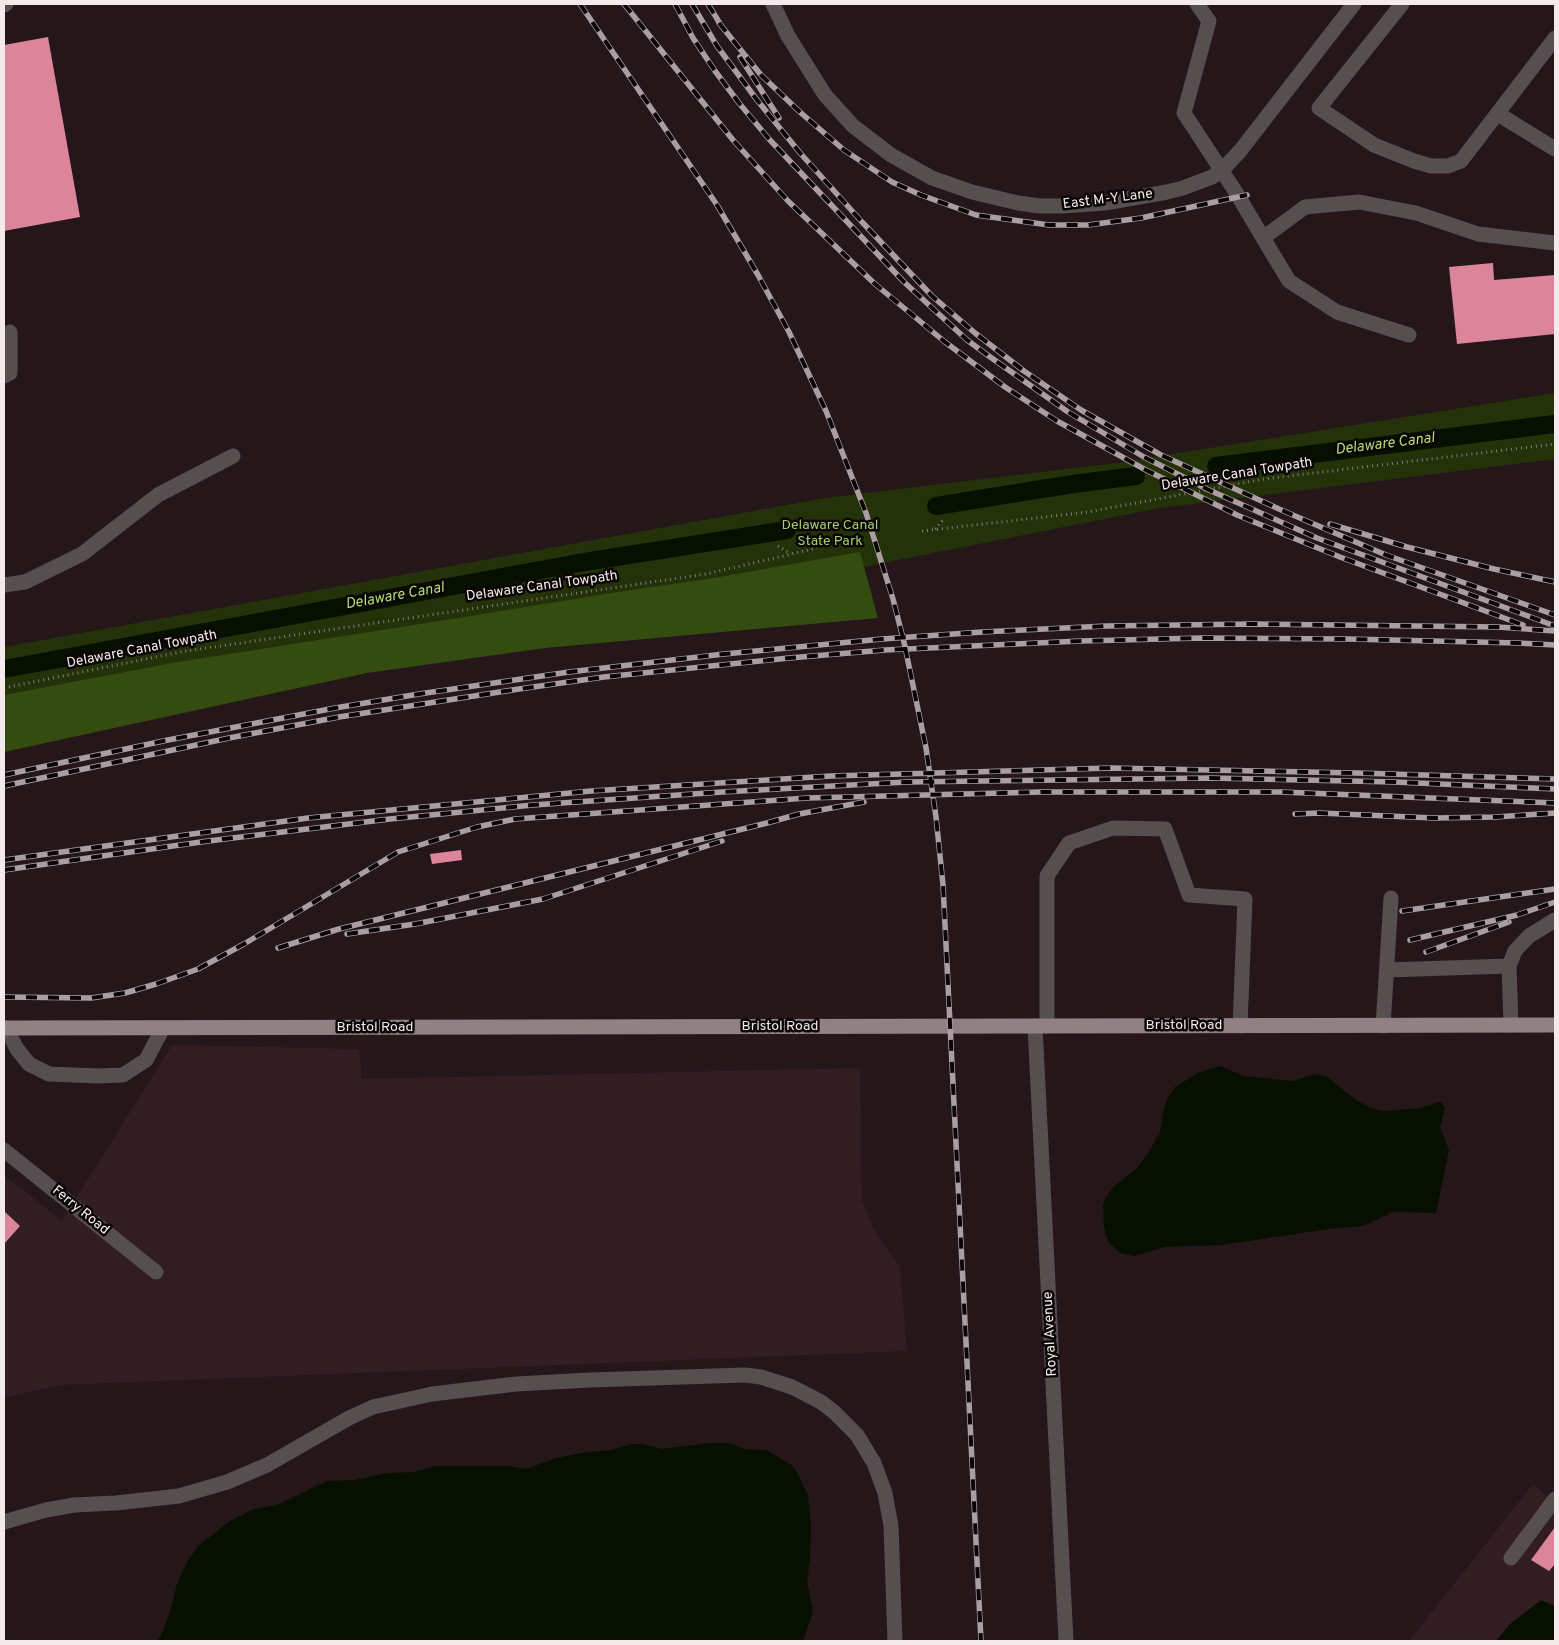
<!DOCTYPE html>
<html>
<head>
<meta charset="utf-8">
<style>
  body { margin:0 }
  #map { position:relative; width:1559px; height:1645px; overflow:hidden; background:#25161a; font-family:Overpass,sans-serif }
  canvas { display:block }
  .frame { position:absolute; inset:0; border:5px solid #f4eaec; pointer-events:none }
</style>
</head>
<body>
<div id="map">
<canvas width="1559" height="1645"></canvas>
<div class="frame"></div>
</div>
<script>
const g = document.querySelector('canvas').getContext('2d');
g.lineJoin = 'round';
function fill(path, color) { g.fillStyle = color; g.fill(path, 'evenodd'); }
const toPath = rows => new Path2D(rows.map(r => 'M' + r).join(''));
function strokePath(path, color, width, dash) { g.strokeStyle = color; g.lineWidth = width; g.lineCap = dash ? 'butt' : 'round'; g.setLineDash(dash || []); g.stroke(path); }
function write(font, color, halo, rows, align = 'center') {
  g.font = font + ' Overpass,sans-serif'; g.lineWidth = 5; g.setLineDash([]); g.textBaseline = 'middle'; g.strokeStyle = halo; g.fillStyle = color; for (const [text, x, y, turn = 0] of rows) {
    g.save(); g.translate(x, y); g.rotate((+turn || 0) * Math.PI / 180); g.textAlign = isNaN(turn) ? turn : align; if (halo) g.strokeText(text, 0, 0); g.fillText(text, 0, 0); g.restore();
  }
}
fill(toPath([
  [172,1045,359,1049,362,1079,860,1068,862,1200,874,1230,900,1267,907,1351,60,1385,4,1398,4,1175,62,1221],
  [1533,1484,1555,1503,1555,1641,1409,1641]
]), '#321d22');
fill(toPath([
  [1555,393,1555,459,1160,508,848,570,4,699,4,647,825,498,1116,463]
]), '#233209');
fill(toPath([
  [860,552,878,618,545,648,367,673,4,752,4,695,178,662,452,619,624,591,708,579]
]), '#354c11');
fill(toPath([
  [1220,1066,1244,1076,1293,1081,1313,1074,1326,1076,1343,1090,1361,1103,1375,1109,1386,1111,1421,1108,1441,1101,1445,1108,1440,1127,1449,1150,1436,1213,1393,1212,1363,1226,1329,1229,1222,1245,1164,1247,1135,1256,1120,1253,1108,1242,1104,1226,1103,1204,1111,1189,1135,1170,1149,1152,1160,1132,1163,1114,1167,1099,1175,1087,1198,1073],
  [709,1443,729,1443,744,1449,766,1450,792,1465,798,1474,808,1495,811,1525,810,1559,807,1580,813,1612,803,1641,157,1641,161,1635,170,1612,177,1584,188,1560,199,1545,230,1521,254,1509,277,1505,327,1481,355,1480,387,1473,413,1472,436,1466,510,1466,526,1469,556,1458,587,1452,612,1450,631,1444,643,1444,661,1449],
  [1541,1600,1555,1606,1555,1641,1496,1641,1510,1624]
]), '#071000');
strokePath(toPath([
  [1216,466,1555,424],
  [936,506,1073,484,1136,476],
  [4,669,578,563,787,530]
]), '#071000', 18);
fill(toPath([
  [48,37,80,217,4,231,4,45],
  [1493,263,1494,280,1555,275,1555,334,1457,344,1449,267],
  [461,850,462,860,432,864,430,854],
  [4,1211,20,1226,4,1244],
  [1555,1527,1555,1564,1549,1571,1531,1560]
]), '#dc849a');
strokePath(toPath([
  [935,529,945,518],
  [922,531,1088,512,1264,479,1555,444],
  [778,546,791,554],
  [4,688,180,652,706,574,817,548]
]), '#86797c', 3, [1, 4]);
strokePath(toPath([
  [773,4,788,36,825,95,853,126,891,155,932,178,972,192,1018,203,1040,206,1064,206,1105,203,1167,192,1183,188,1212,177,1222,170,1240,151,1354,4],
  [1197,4,1209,21,1184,113,1237,194,1263,238,1305,207,1359,202,1416,213,1478,234,1555,243],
  [1402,4,1319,108,1374,145,1414,161,1431,166,1448,166,1461,161,1555,38],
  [4,5,6,4],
  [1498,114,1555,149],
  [1263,238,1289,281,1337,312,1409,335],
  [4,376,10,373,10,332],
  [4,585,25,582,82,554,158,495,233,456],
  [1387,970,1509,966],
  [1511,1025,1509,966,1515,951,1529,936,1555,920],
  [1035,1026,1066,1641],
  [1047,1026,1047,876,1069,843,1113,828,1165,829,1189,895,1245,899,1240,1026],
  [1383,1026,1391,898],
  [6,1028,17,1049,29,1064,49,1074,99,1076,123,1075,146,1060,163,1028],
  [4,1150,156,1272],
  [4,1522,46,1510,74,1505,116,1503,179,1496,227,1482,267,1465,349,1418,373,1407,432,1394,516,1384,590,1380,745,1375,761,1377,792,1387,821,1402,834,1412,857,1435,874,1463,885,1493,891,1526,895,1641],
  [1511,1558,1555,1499]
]), '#564e4f', 15);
strokePath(toPath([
  [4,1028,1555,1025]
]), '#918084', 15);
const rail = toPath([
  [580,4,717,205,758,275,789,332,826,411,866,513,893,599,904,642,926,748,936,817,943,885,981,1641],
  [624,4,733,140,788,201,875,284,945,342,1005,387,1057,421,1144,469,1237,515,1340,557,1523,625],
  [675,4,693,38,715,71,739,103,769,139,904,282,967,340,986,354,1068,412,1144,457,1209,490,1317,538,1555,626],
  [692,4,717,46,757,100,801,154,862,222,932,296,975,333,1024,371,1081,410,1161,455,1279,509,1386,555,1555,615],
  [708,4,722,27],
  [719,23,761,75,801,113,844,150,892,182,921,195,976,215,1049,225,1088,225,1141,218,1247,195],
  [740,57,779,118],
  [1330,524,1407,547,1494,569,1555,582],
  [4,775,168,740,335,708,419,694,569,672,724,654,882,639,982,632,1106,626,1251,624,1498,627,1555,631],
  [4,786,229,738,339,717,519,689,604,677,789,658,885,650,1081,641,1201,638,1348,639,1518,643,1555,645],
  [1295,814,1319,813,1434,818,1495,817,1555,813],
  [4,860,308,818,591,791,831,776,1111,768,1357,773,1555,779],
  [4,870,208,841,390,819,533,805,722,792,907,782,1210,778,1394,782,1555,789],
  [1402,911,1555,889],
  [347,934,415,924,543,899,722,841],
  [1410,940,1517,915,1555,902],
  [278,948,339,929,767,823,799,814,864,802],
  [1426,952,1509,922],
  [4,997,91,998,125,993,156,984,198,969,244,944,398,852,477,827,515,819,807,798,1041,792,1281,792,1555,803]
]);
strokePath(rail, '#aa9ea1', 5.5);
strokePath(rail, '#0a0505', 4, [11]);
write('14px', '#f4eaec', '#0a0505', [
  ["East M-Y Lane",1108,200,-7],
  ["Delaware Canal Towpath",1237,475,-9],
  ["Delaware Canal Towpath",542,587,-8],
  ["Delaware Canal Towpath",142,650,-11],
  ["Bristol Road",1184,1026],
  ["Bristol Road",780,1027],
  ["Bristol Road",375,1028],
  ["Ferry Road",80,1211,39],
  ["Royal Avenue",1051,1334,-93]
]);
write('14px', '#a5d16a', '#0a0505', [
  ["Delaware Canal",830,526],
  ["State Park",830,542]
]);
write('italic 15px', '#b2de77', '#0a0505', [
  ["Delaware Canal",1385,445,-7],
  ["Delaware Canal",395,597,-10]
]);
</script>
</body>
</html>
